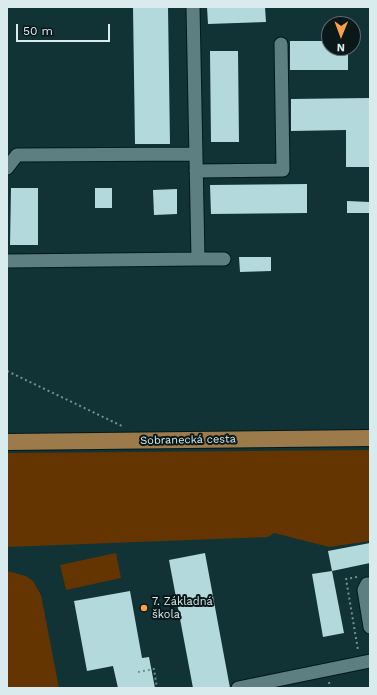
<!DOCTYPE html>
<html>
<head>
<meta charset="utf-8">
<style>
  body { margin:0 }
  #map { position:relative; width:377px; height:695px; overflow:hidden; background:#113335; font-family:"Work Sans",sans-serif }
  canvas { display:block }
  .frame { position:absolute; inset:0; border:8px solid #d9ebec; pointer-events:none }
  .north { position:absolute; left:321px; top:16px; width:40px; height:40px; box-sizing:border-box; background:#0a1819; border:1px solid #5d6c6d; border-radius:50%; rotate:181deg; font-size:11px; font-weight:700; line-height:16px; text-align:center; color:#d9ebec }
  .north::after { content:''; display:block; margin:auto; width:14px; height:18px; background:#f9a04c; clip-path:polygon(50% 0,100% 100%,50% 72%,0 100%) }
  .scale { position:absolute; left:16px; top:24px; width:94px; height:18px; box-sizing:border-box; border:2px solid #d9ebec; border-top:0; padding-left:5px; font-size:12px; line-height:14px; white-space:nowrap; color:#d9ebec; -webkit-text-stroke:3px #0a1819; paint-order:stroke }
</style>
</head>
<body>
<div id="map">
<canvas width="377" height="695"></canvas>
<div class="frame"></div>
<div class="north">N</div>
<div class="scale">50 m</div>
</div>
<script>
const g = document.querySelector('canvas').getContext('2d');
g.lineJoin = 'round';
function fill(path, color) { g.fillStyle = color; g.fill(path, 'evenodd'); }
const toPath = rows => new Path2D(rows.map(r => 'M' + r).join(''));
function strokePath(path, color, width, dash) { g.strokeStyle = color; g.lineWidth = width; g.lineCap = dash ? 'butt' : 'round'; g.setLineDash(dash || []); g.stroke(path); }
function write(font, color, halo, rows, align = 'center') {
  g.font = font + ' "Work Sans",sans-serif'; g.lineWidth = 4; g.setLineDash([]); g.textBaseline = 'middle'; g.strokeStyle = halo; g.fillStyle = color; for (const [text, x, y, turn = 0] of rows) {
    g.save(); g.translate(x, y); g.rotate((+turn || 0) * Math.PI / 180); g.textAlign = isNaN(turn) ? turn : align; if (halo) g.strokeText(text, 0, 0); g.fillText(text, 0, 0); g.restore();
  }
}
fill(toPath([
  [370,450,370,541,329,547,274,533,268,537,7,547,7,453],
  [116,553,121,578,66,590,60,565],
  [7,571,26,576,33,581,41,595,59,688,7,688]
]), '#643500');
fill(toPath([
  [133,7,168,7,170,144,135,144],
  [207,7,265,7,266,22,208,24],
  [290,41,329,41,329,48,348,48,348,70,290,70],
  [210,51,238,51,239,142,211,142],
  [369,98,370,167,346,167,346,130,291,131,291,99],
  [307,184,307,213,211,214,210,185],
  [11,188,38,188,38,245,10,245],
  [95,188,112,188,112,208,95,208],
  [177,189,177,214,154,215,153,190],
  [347,201,370,202,370,213,347,213],
  [239,257,271,257,271,271,240,272],
  [370,543,370,563,332,571,328,551],
  [205,553,222,645,230,688,193,688,169,560],
  [332,571,344,633,323,637,312,574],
  [130,591,142,658,149,657,155,688,118,688,113,666,87,671,74,601]
]), '#b4d9dc');
const minor = toPath([
  [7,168,17,155,196,154],
  [196,171,283,170,281,44],
  [198,259,224,259],
  [7,261,198,259,193,7],
  [370,584,367,584,364,590,370,627],
  [238,688,370,661]
]);
const major = toPath([
  [7,442,370,438]
]);
strokePath(minor, '#02191b', 15);
strokePath(major, '#02191b', 18);
strokePath(toPath([
  [7,371,122,426],
  [357,577,346,579,358,650],
  [138,672,154,669,157,688],
  [329,682,330,688]
]), '#769091', 2, [2, 3]);
strokePath(minor, '#5d7f82', 13);
strokePath(major, '#9c7a4a', 16);
for (const [x, y, r, color] of [
  [144,608,4,"#f9a04c"]
]) { const dot = new Path2D(); dot.arc(x, y, r, 0, 2 * Math.PI); g.fillStyle = color; g.fill(dot); strokePath(dot, '#0a1819', 1.5); }
write('11px', '#d9ebec', '#0a1819', [
  ["Sobranecká cesta",188,440,-1]
]);
write('11px', '#d9ebec', '#0a1819', [
  ["7. Základná",152,602],
  ["škola",152,615]
], 'left');
</script>
</body>
</html>
